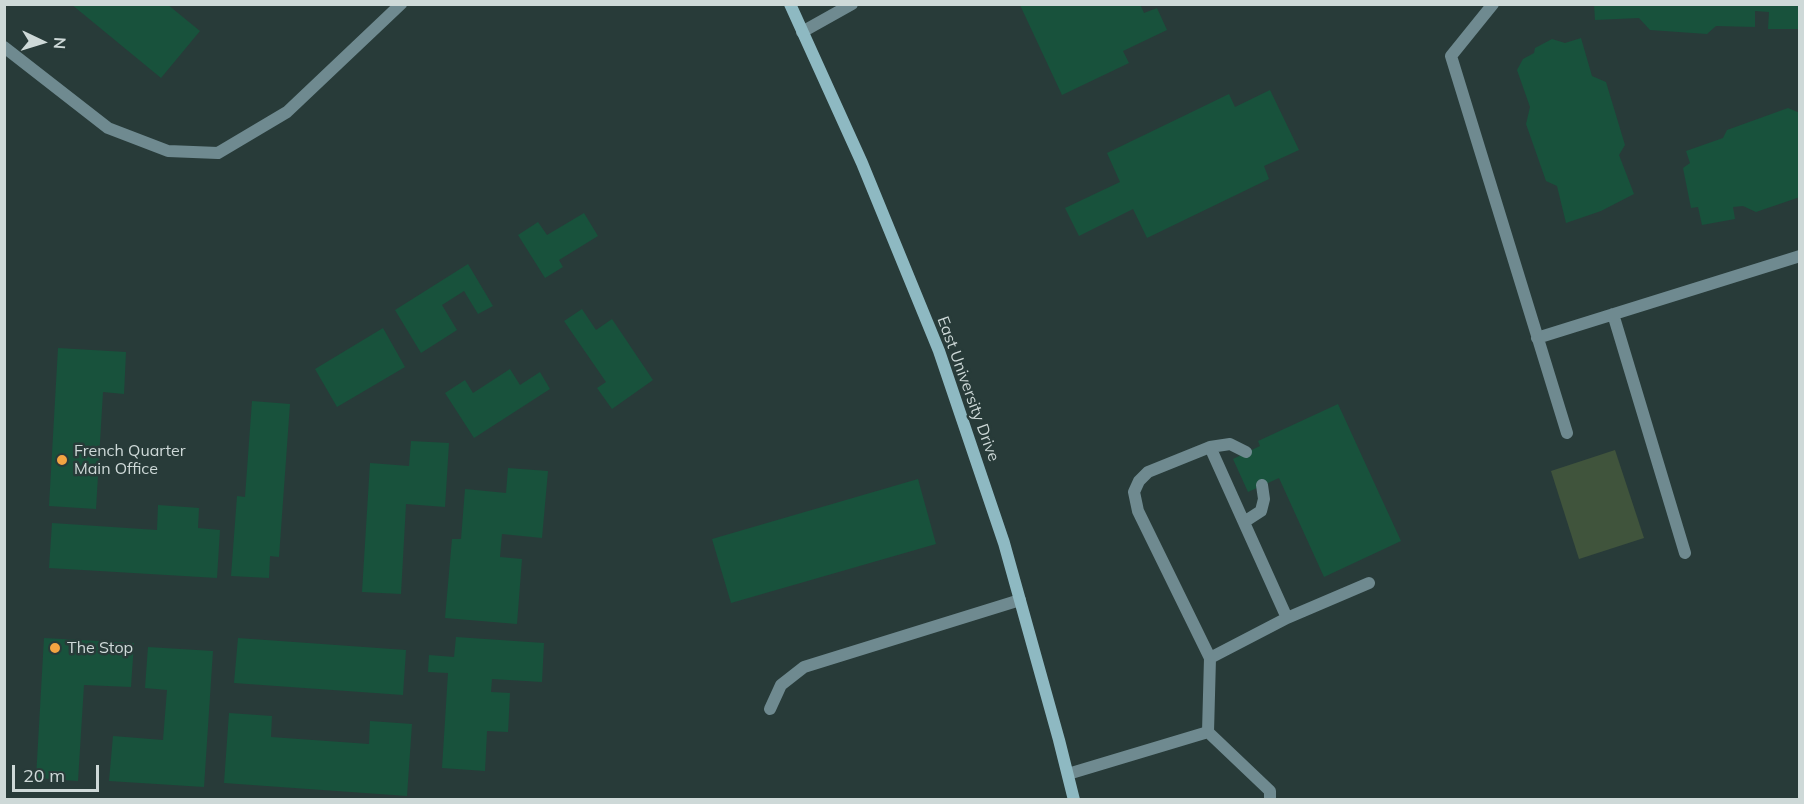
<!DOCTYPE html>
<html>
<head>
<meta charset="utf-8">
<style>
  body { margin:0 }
  #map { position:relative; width:1804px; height:804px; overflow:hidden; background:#283b39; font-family:Mulish,sans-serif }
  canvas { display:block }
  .frame { position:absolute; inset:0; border:6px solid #ced9d8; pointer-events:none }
  .north { position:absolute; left:12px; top:12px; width:60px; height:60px; -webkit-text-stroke:4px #283b39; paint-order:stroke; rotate:94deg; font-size:16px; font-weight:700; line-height:24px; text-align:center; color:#ced9d8 }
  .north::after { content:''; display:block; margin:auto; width:21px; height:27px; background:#ced9d8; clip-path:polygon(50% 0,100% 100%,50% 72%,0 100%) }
  .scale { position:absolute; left:12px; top:765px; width:87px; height:27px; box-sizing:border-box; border:3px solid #ced9d8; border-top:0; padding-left:8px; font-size:18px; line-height:21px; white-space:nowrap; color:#ced9d8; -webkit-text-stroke:4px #283b39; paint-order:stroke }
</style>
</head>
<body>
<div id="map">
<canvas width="1804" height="804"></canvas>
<div class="frame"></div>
<div class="north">N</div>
<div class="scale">20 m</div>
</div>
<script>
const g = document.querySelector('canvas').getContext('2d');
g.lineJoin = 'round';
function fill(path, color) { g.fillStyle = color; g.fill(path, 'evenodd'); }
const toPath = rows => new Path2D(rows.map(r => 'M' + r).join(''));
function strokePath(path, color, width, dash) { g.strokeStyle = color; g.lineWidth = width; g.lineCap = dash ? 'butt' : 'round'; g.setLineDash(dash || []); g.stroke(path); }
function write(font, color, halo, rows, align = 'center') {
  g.font = font + ' Mulish,sans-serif'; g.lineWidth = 5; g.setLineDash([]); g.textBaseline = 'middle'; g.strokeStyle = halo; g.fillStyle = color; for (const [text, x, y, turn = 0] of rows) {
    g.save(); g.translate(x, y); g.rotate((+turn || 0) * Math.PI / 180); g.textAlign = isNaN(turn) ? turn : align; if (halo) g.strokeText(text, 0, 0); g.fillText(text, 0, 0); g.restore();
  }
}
fill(toPath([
  [1615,450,1644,538,1579,559,1551,471]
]), '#40543c');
fill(toPath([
  [71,4,167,4,200,31,161,78],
  [1022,4,1140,4,1144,13,1157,8,1167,30,1123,51,1129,63,1062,95,1020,5],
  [1594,4,1800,4,1800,29,1768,29,1769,12,1755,11,1755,27,1716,26,1707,34,1650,30,1639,18,1595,20],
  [1581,38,1592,76,1606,82,1625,145,1619,155,1634,194,1601,211,1566,223,1557,186,1546,181,1526,124,1530,107,1517,70,1523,59,1534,53,1535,48,1552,39,1565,43],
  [1270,90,1299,150,1264,166,1269,179,1147,238,1133,209,1079,236,1065,208,1120,182,1107,153,1229,94,1235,107],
  [1788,108,1800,113,1800,197,1756,212,1743,206,1733,207,1735,219,1702,225,1698,207,1691,208,1683,168,1690,163,1686,151,1723,138,1727,130],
  [584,213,598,236,559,260,563,267,545,278,518,235,538,222,547,235],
  [468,264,493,306,478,314,464,291,442,305,457,330,421,353,395,310],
  [582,309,596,330,612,319,653,380,612,409,597,388,606,382,564,321],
  [383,328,405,367,337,407,315,369],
  [58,348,126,352,124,394,103,392,96,509,49,506],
  [510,369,520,385,540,372,550,389,474,438,445,393,465,380,473,393],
  [252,401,290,404,279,557,270,556,269,578,231,576,237,496,245,497],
  [1338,404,1401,541,1324,577,1279,478,1248,492,1233,459,1260,446,1258,441],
  [411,441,449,443,445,507,406,504,401,594,362,592,370,463,409,466],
  [508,468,548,471,542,538,502,534,500,557,522,559,517,624,445,618,452,539,461,539,465,489,506,493],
  [918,479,936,544,731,603,712,539],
  [158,505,199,508,198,528,220,530,217,578,49,568,52,523,157,530],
  [456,637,544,643,542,682,492,679,491,692,510,693,508,732,487,731,485,771,442,768,448,673,428,672,429,655,454,657],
  [44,638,134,643,131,687,84,685,78,781,36,778],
  [238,638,406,650,403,695,234,683],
  [148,647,213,651,204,787,109,781,113,736,163,740,167,690,145,688],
  [229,713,272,716,271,737,369,744,370,721,412,724,407,796,224,783]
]), '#18523c');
strokePath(toPath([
  [1493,4,1451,56,1567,433],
  [802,32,852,4],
  [4,47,108,128,168,151,218,153,287,112,401,4],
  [1613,314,1685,553],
  [1537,338,1800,256],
  [1210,447,1230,444,1246,452],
  [1244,522,1261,511,1264,499,1262,485],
  [1287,618,1369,583],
  [1208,732,1210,658,1138,511,1134,492,1139,481,1148,472,1210,447,1287,618,1210,658],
  [1068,774,1208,732,1270,791,1270,800]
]), '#6f8a90', 12);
strokePath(toPath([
  [770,709,781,685,804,667,1020,600]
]), '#6f8a90', 12);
strokePath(toPath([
  [790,4,862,163,939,351,1004,543,1059,740,1074,800]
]), '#8eb9c2', 12);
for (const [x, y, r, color] of [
  [62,460,6,"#f3a442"],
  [55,648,6,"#f3a442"]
]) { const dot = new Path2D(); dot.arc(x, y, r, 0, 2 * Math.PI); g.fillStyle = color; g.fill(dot); strokePath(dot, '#283b39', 2); }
write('16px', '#ced9d8', '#283b39', [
  ["East University Drive",968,389,70]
]);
write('16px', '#ced9d8', '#283b39', [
  ["French Quarter",74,451],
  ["Main Office",74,469],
  ["The Stop",67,648]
], 'left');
</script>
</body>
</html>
